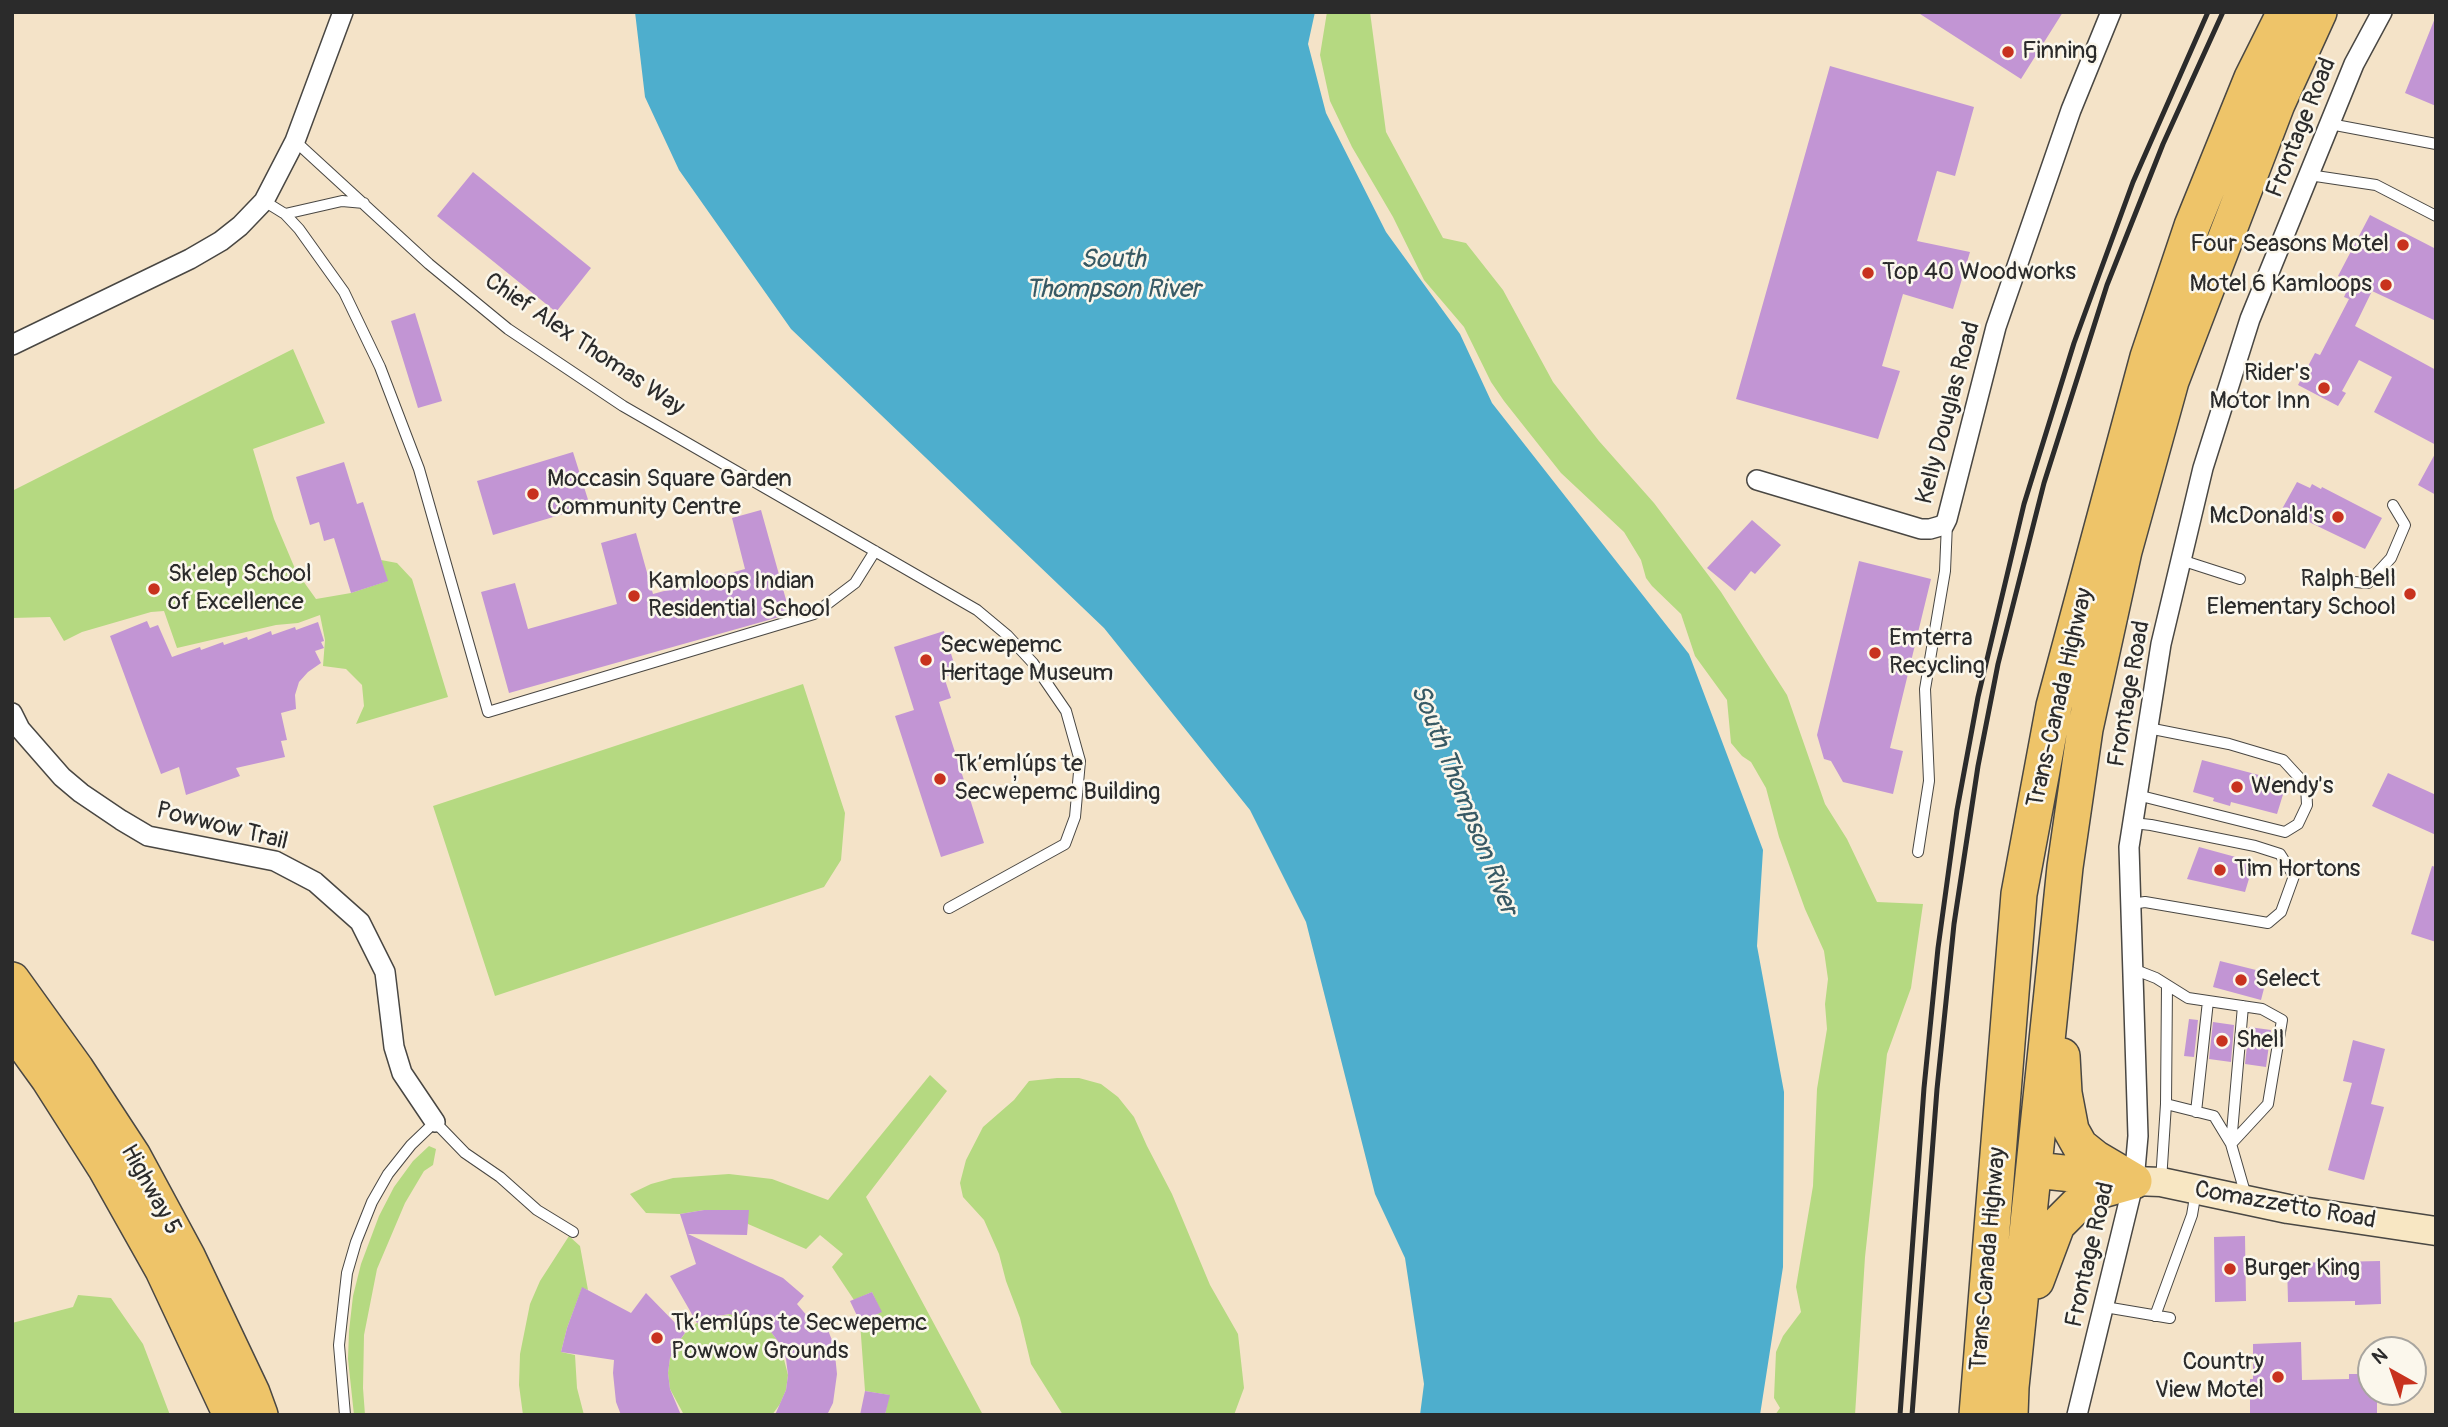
<!DOCTYPE html>
<html>
<head>
<meta charset="utf-8">
<style>
  body { margin:0 }
  #map { position:relative; width:2448px; height:1427px; overflow:hidden; background:#f4e3c8; font-family:Pangolin,sans-serif }
  canvas { display:block }
  .frame { position:absolute; inset:0; border:14px solid #2b2b2b; pointer-events:none }
  .north { position:absolute; left:2357px; top:1336px; width:70px; height:70px; box-sizing:border-box; background:#fbf7ec; border:2px solid #a8a59f; border-radius:50%; rotate:320deg; font-size:19px; font-weight:700; line-height:28px; text-align:center; color:#2b2b2b }
  .north::after { content:''; display:block; margin:auto; width:24px; height:32px; background:#c8321e; clip-path:polygon(50% 0,100% 100%,50% 72%,0 100%) }
</style>
</head>
<body>
<div id="map">
<canvas width="2448" height="1427"></canvas>
<div class="frame"></div>
<div class="north">N</div>
</div>
<script>
const g = document.querySelector('canvas').getContext('2d');
g.lineJoin = 'round';
function fill(path, color) { g.fillStyle = color; g.fill(path, 'evenodd'); }
const toPath = rows => new Path2D(rows.map(r => 'M' + r).join(''));
function strokePath(path, color, width, dash) { g.strokeStyle = color; g.lineWidth = width; g.lineCap = dash ? 'butt' : 'round'; g.setLineDash(dash || []); g.stroke(path); }
function write(font, color, halo, rows, align = 'center') {
  g.font = font + ' Pangolin,sans-serif'; g.lineWidth = 5; g.setLineDash([]); g.textBaseline = 'middle'; g.strokeStyle = halo; g.fillStyle = color; for (const [text, x, y, turn = 0] of rows) {
    g.save(); g.translate(x, y); g.rotate((+turn || 0) * Math.PI / 180); g.textAlign = isNaN(turn) ? turn : align; if (halo) g.strokeText(text, 0, 0); g.fillText(text, 0, 0); g.restore();
  }
}
fill(toPath([
  [1327,12,1370,12,1386,132,1443,238,1466,243,1503,290,1553,382,1599,441,1654,503,1721,592,1787,695,1825,804,1847,839,1877,902,1923,904,1911,988,1887,1054,1865,1257,1855,1415,1775,1415,1780,1408,1774,1398,1776,1352,1783,1336,1801,1312,1796,1287,1813,1186,1817,1089,1827,1029,1825,1004,1828,979,1824,951,1805,909,1779,837,1766,788,1751,762,1742,756,1731,743,1727,700,1695,656,1681,614,1652,586,1646,578,1641,560,1624,532,1561,473,1504,401,1491,382,1464,327,1424,280,1393,217,1352,147,1330,101,1320,55],
  [293,349,325,423,253,449,274,519,296,571,316,599,351,593,387,581,381,560,397,563,412,579,448,697,356,724,364,706,362,685,346,669,323,666,325,640,320,615,298,623,276,625,177,648,164,611,151,612,82,632,64,641,50,617,12,618,12,491],
  [803,684,845,813,841,860,824,887,495,996,433,806],
  [930,1075,947,1091,866,1197,983,1415,885,1415,889,1395,865,1391,860,1322,881,1312,872,1292,854,1300,832,1267,843,1254,820,1235,806,1249,748,1224,748,1210,704,1210,680,1214,646,1213,630,1194,651,1184,673,1178,729,1174,772,1179,828,1200],
  [1057,1078,1079,1078,1101,1084,1118,1097,1134,1117,1147,1146,1172,1194,1210,1285,1238,1334,1244,1388,1234,1415,1063,1415,1031,1364,1020,1318,1006,1281,999,1254,984,1220,963,1197,960,1183,966,1160,983,1127,1014,1100,1029,1081],
  [429,1146,436,1149,433,1165,424,1171,405,1203,377,1269,364,1335,363,1388,365,1415,354,1415,348,1359,349,1331,353,1296,361,1264,379,1216,394,1187,413,1161],
  [569,1236,580,1246,588,1290,582,1288,567,1328,561,1352,575,1355,577,1388,584,1415,523,1415,519,1385,520,1354,530,1304,540,1281],
  [78,1295,111,1298,143,1344,170,1415,12,1415,12,1323,73,1307],
  [730,1314,758,1322,771,1332,780,1344,788,1375,786,1390,780,1404,772,1415,684,1415,670,1389,668,1373,670,1358,677,1344,686,1332,698,1322]
]), '#b5d981');
fill(toPath([
  [635,12,1315,12,1308,44,1326,113,1386,232,1460,334,1492,403,1689,654,1763,850,1757,946,1784,1092,1783,1267,1760,1415,1420,1415,1424,1384,1405,1258,1375,1194,1306,922,1250,810,1104,628,791,329,679,170,645,97]
]), '#4eaecd');
fill(toPath([
  [1917,12,2063,12,2021,79],
  [2435,18,2436,18,2436,106,2405,93],
  [1830,66,1974,107,1955,176,1937,171,1917,241,1970,252,1953,309,1903,294,1882,366,1900,371,1878,439,1736,399],
  [473,172,591,268,556,312,437,216],
  [2370,215,2436,249,2436,321,2372,291,2355,326,2436,370,2436,445,2374,412,2392,377,2359,360,2342,391,2346,393,2338,406,2298,385,2315,353,2320,355,2349,299,2344,297,2351,282,2338,276],
  [415,313,442,401,418,408,391,321],
  [573,452,590,506,493,535,477,481],
  [2436,452,2436,495,2418,485],
  [344,462,357,504,363,502,388,581,351,593,334,538,324,541,319,522,310,525,296,477],
  [2297,482,2310,488,2312,484,2321,489,2322,487,2382,518,2365,549,2282,509],
  [761,510,790,614,509,693,481,592,515,583,528,629,617,604,601,543,636,533,653,594,745,569,732,518],
  [1752,520,1781,545,1755,574,1751,571,1735,591,1707,568],
  [1859,561,1931,579,1890,748,1903,751,1893,794,1843,782,1831,761,1824,759,1817,735],
  [147,621,150,628,158,625,172,657,200,647,201,650,223,642,224,645,247,637,248,640,271,631,272,635,295,627,296,630,318,622,324,641,321,642,324,648,315,651,321,663,308,672,299,682,295,695,296,709,281,713,287,740,281,741,285,757,236,768,240,776,186,795,179,767,161,774,110,636],
  [944,631,957,673,944,677,951,698,939,702,984,843,941,857,895,716,914,710,894,647],
  [2202,760,2274,779,2273,785,2285,788,2277,814,2231,802,2230,806,2213,801,2214,798,2193,792],
  [2388,773,2436,795,2436,835,2372,806],
  [2199,847,2254,862,2245,892,2187,879],
  [2432,866,2436,867,2436,942,2411,934],
  [2220,961,2268,973,2261,1000,2213,987],
  [2189,1019,2198,1020,2194,1057,2184,1056],
  [2213,1022,2234,1025,2231,1062,2209,1059],
  [2249,1027,2271,1030,2266,1067,2245,1064],
  [2353,1040,2385,1049,2371,1104,2384,1107,2364,1180,2328,1170,2352,1083,2343,1081],
  [704,1210,749,1210,747,1235,688,1234,783,1278,804,1296,797,1304,814,1324,823,1318,834,1345,837,1374,833,1403,827,1415,775,1415,786,1390,788,1375,786,1359,780,1344,771,1332,758,1322,729,1314,713,1317,697,1323,670,1276,696,1264,680,1214],
  [2245,1236,2246,1301,2215,1302,2214,1237],
  [2380,1261,2381,1304,2355,1305,2355,1301,2288,1302,2287,1263],
  [582,1287,631,1313,646,1293,685,1333,677,1344,670,1358,668,1373,670,1389,681,1415,621,1415,616,1402,613,1373,614,1360,561,1352,567,1328],
  [872,1292,882,1312,860,1322,850,1301],
  [2301,1342,2302,1380,2349,1379,2349,1374,2371,1374,2371,1392,2377,1392,2377,1413,2250,1415,2250,1379,2253,1379,2253,1344],
  [865,1391,890,1395,885,1415,860,1415]
]), '#c295d4');
const lane = toPath([
  [2330,124,2436,144],
  [295,141,429,264,508,329,623,406,977,610,1007,635,1033,663,1066,711,1080,761,1075,817,1065,844,949,908],
  [2309,175,2376,185,2436,216],
  [264,201,285,214,299,229,344,292,380,367,419,469,488,712,814,614,855,583,875,551],
  [285,214,342,201,364,203],
  [2181,560,2240,579],
  [2354,582,2368,583,2391,558,2405,525,2393,505],
  [2137,795,2285,832,2298,824,2307,805,2306,785,2283,760,2229,744,2148,728],
  [1918,852,1929,781,1925,689,1945,571,1947,523],
  [2131,904,2145,902,2268,923,2281,912,2294,876,2280,854,2255,846,2151,825,2133,823],
  [2133,969,2156,978,2188,998,2262,1009,2282,1020,2268,1104,2231,1144],
  [2167,985,2166,1104,2214,1116,2231,1144,2246,1196],
  [2196,1112,2208,1001],
  [2231,1144,2243,1006],
  [2161,1181,2166,1104],
  [2105,1307,2170,1318],
  [2155,1316,2192,1215,2196,1191],
  [345,1415,339,1345,347,1273,356,1242,372,1202,388,1174,411,1145,435,1122,465,1153,500,1177,537,1210,573,1232]
]);
const street = toPath([
  [12,345,190,259,221,241,240,226,264,201,295,141,343,12],
  [1757,480,1921,529,1930,529,1944,525,1947,519,1996,327,2071,110,2111,12],
  [12,713,20,729,62,777,81,793,121,820,148,836,275,861,315,882,360,922,385,972,394,1047,402,1073,435,1122],
  [2077,1415,2134,1181,2138,1136,2129,847,2161,644,2203,468,2250,319,2354,64,2382,12]
]);
const secondary = toPath([
  [2134,1181,2161,1182,2288,1209,2436,1231]
]);
const highway = toPath([
  [12,980,76,1069,133,1156,187,1256,252,1393,260,1415],
  [12,1028,49,1079,105,1167,163,1270,231,1415],
  [2062,1056,2064,1093,2071,1130,2080,1146,2095,1158,2134,1181],
  [2035,1170,2120,1179],
  [2036,1281,2057,1225,2088,1194,2134,1181],
  [1977,1415,2019,894,2054,706,2148,357,2192,226,2252,78,2285,12],
  [2010,1415,2011,1387,2065,867,2085,729,2124,551,2171,381,2277,104,2319,12]
]);
strokePath(lane, '#494743', 12);
strokePath(street, '#494743', 22);
strokePath(secondary, '#494743', 31);
strokePath(highway, '#494743', 38);
strokePath(lane, '#fff', 10);
strokePath(street, '#fff', 19);
strokePath(secondary, '#f8e7c3', 28);
strokePath(highway, '#eec469', 35);
strokePath(toPath([
  [1900,1415,1924,1088,1938,948,1957,810,1978,697,2024,504,2074,343,2133,182,2208,12],
  [1912,1415,1937,1089,1954,924,1978,766,1998,664,2044,483,2107,285,2163,144,2223,12]
]), '#2b2b2b', 5);
for (const [x, y, r, color] of [
  [2008,52,7,"#c8321e"],
  [2403,245,7,"#c8321e"],
  [1868,273,7,"#c8321e"],
  [2386,285,7,"#c8321e"],
  [2324,388,7,"#c8321e"],
  [533,494,7,"#c8321e"],
  [2338,517,7,"#c8321e"],
  [154,589,7,"#c8321e"],
  [2410,594,7,"#c8321e"],
  [634,596,7,"#c8321e"],
  [1875,653,7,"#c8321e"],
  [926,660,7,"#c8321e"],
  [940,779,7,"#c8321e"],
  [2237,787,7,"#c8321e"],
  [2220,870,7,"#c8321e"],
  [2241,980,7,"#c8321e"],
  [2222,1041,7,"#c8321e"],
  [2230,1269,7,"#c8321e"],
  [657,1338,7,"#c8321e"],
  [2278,1377,7,"#c8321e"]
]) { const dot = new Path2D(); dot.arc(x, y, r, 0, 2 * Math.PI); g.fillStyle = color; g.fill(dot); strokePath(dot, '#fbf7ec', 2.5); }
write('24px', '#2b2b2b', '#fbf7ec', [
  ["Finning",2022,52],
  ["Four Seasons Motel",2389,245,"right"],
  ["Top 40 Woodworks",1882,273],
  ["Motel 6 Kamloops",2372,285,"right"],
  ["Rider's",2310,374,"right"],
  ["Motor Inn",2310,402,"right"],
  ["Moccasin Square Garden",547,480],
  ["Community Centre",547,508],
  ["McDonald's",2324,517,"right"],
  ["Sk'elep School",168,575],
  ["of Excellence",168,603],
  ["Ralph Bell",2396,580,"right"],
  ["Elementary School",2396,608,"right"],
  ["Kamloops Indian",648,582],
  ["Residential School",648,610],
  ["Emterra",1889,639],
  ["Recycling",1889,667],
  ["Secwepemc",940,646],
  ["Heritage Museum",940,674],
  ["Tk’emlúps te",954,765],
  ["Secwe̓pemc Building",954,793],
  ["Wendy's",2251,787],
  ["Tim Hortons",2234,870],
  ["Select",2255,980],
  ["Shell",2236,1041],
  ["Burger King",2244,1269],
  ["Tk’emlúps te Secwepemc",671,1324],
  ["Powwow Grounds",671,1352],
  ["Country",2264,1363,"right"],
  ["View Motel",2264,1391,"right"]
], 'left');
write('24px', '#2b2b2b', '#fbf7ec', [
  ["Frontage Road",2302,128,-68],
  ["Chief Alex Thomas Way",584,345,34],
  ["Kelly Douglas Road",1949,413,-75],
  ["Frontage Road",2130,694,-80],
  ["Trans-Canada Highway",2061,698,-77],
  ["Powwow Trail",222,827,14],
  ["Highway 5",150,1190,61],
  ["Comazzetto Road",2285,1206,10],
  ["Frontage Road",2091,1255,-77],
  ["Trans-Canada Highway",1989,1259,-85]
]);
write('italic 26px', '#375964', '#fbf7ec', [
  ["South",1113,260],
  ["Thompson River",1113,290],
  ["South Thompson River",1463,800,68]
]);
</script>
</body>
</html>
